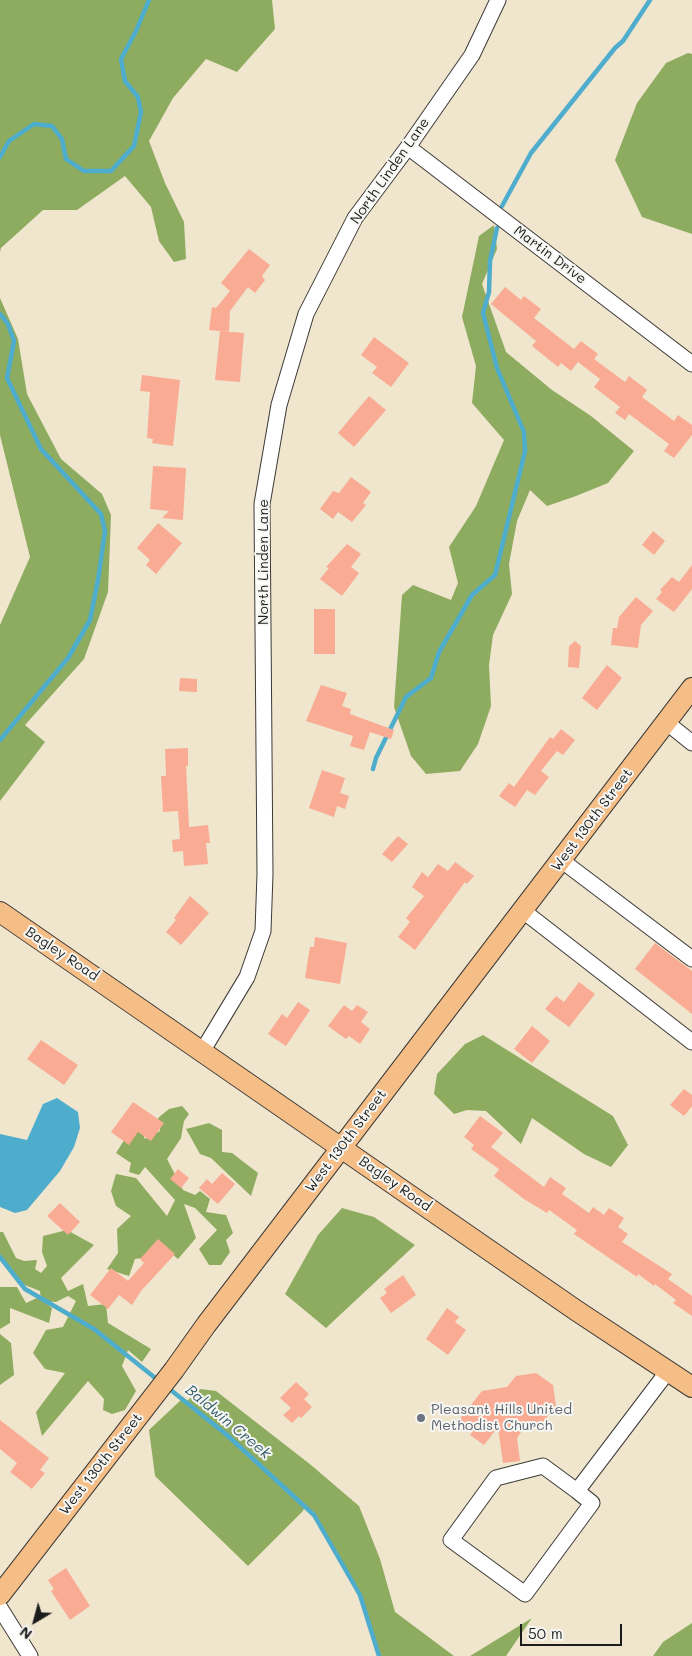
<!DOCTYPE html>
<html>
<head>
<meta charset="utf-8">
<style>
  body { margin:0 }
  #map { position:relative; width:692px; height:1656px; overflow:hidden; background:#f0e5cd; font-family:Mali,sans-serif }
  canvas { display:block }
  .north { position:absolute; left:10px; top:1596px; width:50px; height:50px; -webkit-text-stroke:4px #f6f6f2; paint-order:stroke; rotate:217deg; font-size:14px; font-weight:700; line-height:20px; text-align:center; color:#1c1c1c }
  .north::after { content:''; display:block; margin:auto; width:18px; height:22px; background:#1c1c1c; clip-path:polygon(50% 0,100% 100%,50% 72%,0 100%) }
  .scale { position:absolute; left:520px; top:1624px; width:102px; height:22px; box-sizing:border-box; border:2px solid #1c1c1c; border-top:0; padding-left:6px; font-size:15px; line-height:18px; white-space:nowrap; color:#1c1c1c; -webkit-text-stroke:4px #f6f6f2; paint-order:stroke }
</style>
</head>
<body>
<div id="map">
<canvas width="692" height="1656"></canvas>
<div class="north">N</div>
<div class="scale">50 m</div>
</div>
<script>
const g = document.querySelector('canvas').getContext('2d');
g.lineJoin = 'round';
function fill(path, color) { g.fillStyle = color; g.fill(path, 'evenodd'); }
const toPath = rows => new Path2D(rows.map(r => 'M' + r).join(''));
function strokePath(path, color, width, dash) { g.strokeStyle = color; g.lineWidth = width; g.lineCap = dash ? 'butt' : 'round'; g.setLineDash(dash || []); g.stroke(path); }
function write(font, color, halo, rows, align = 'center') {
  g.font = font + ' Mali,sans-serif'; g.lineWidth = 4; g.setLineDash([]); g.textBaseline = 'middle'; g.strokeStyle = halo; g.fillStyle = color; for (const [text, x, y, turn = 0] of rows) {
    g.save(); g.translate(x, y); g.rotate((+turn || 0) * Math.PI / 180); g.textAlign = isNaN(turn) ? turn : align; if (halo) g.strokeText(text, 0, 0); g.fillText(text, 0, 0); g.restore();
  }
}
fill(toPath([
  [0,0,272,0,275,29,237,72,206,59,173,98,149,141,165,183,184,222,186,259,174,262,159,241,151,207,125,176,77,210,43,210,1,248,0,252],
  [688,53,692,54,692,234,642,217,615,160,637,103,666,63],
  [494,225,497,249,482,284,506,352,552,390,591,416,634,451,608,483,576,496,547,506,530,490,517,521,509,564,512,594,493,635,489,665,491,706,478,744,460,771,426,774,411,756,394,707,402,595,413,585,451,600,458,583,449,547,476,506,504,440,472,403,476,366,462,317,479,236],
  [0,298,18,339,27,394,61,459,102,494,111,515,108,592,84,659,25,725,45,742,0,801,0,625,30,557,0,435],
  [483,1035,613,1116,628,1145,611,1167,584,1154,532,1118,521,1144,486,1111,467,1110,454,1114,434,1094,437,1074,465,1044],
  [182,1106,189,1114,184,1121,181,1138,167,1159,183,1190,195,1195,200,1191,210,1199,206,1212,226,1215,233,1233,226,1240,230,1252,221,1265,209,1265,199,1249,217,1230,195,1208,184,1204,196,1238,178,1259,165,1248,148,1257,135,1259,129,1276,107,1269,118,1253,117,1229,131,1216,116,1206,111,1191,116,1174,136,1178,167,1216,175,1200,145,1167,139,1175,129,1172,131,1163,116,1153,132,1128,141,1131,145,1139,160,1131,158,1118,169,1109],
  [209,1123,222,1130,222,1152,232,1153,258,1173,251,1196,211,1158,200,1154,186,1129],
  [342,1208,374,1217,415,1245,326,1328,285,1294,318,1235],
  [67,1230,94,1245,61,1278,68,1291,83,1284,88,1306,106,1304,108,1323,151,1349,142,1362,128,1350,122,1366,136,1391,125,1410,112,1414,103,1410,104,1399,88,1381,42,1436,36,1412,65,1373,45,1369,33,1353,46,1330,63,1327,76,1301,68,1296,56,1302,43,1301,52,1308,49,1323,10,1308,10,1323,0,1329,0,1287,17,1287,26,1303,37,1298,41,1300,40,1291,22,1284,3,1259,0,1259,0,1232,3,1232,16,1258,24,1261,37,1260,35,1269,41,1273,47,1266,42,1252,43,1236],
  [0,1334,11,1343,14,1375,0,1385],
  [200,1389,216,1391,311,1465,359,1506,380,1559,395,1612,454,1656,379,1656,360,1595,314,1515,305,1506,303,1511,248,1566,155,1476,149,1430,182,1399,186,1402],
  [532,1618,506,1656,470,1656],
  [692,1623,692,1656,653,1656,663,1642]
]), '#8dac60');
fill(toPath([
  [57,1098,78,1112,80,1128,74,1147,60,1171,27,1210,15,1213,0,1207,0,1134,27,1140,43,1104]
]), '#4eadcd');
strokePath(toPath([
  [0,157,9,141,34,124,52,126,62,139,66,159,84,171,111,171,134,146,141,112,138,97,125,81,121,59,136,31,149,0],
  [502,206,531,153,615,48,623,41,650,0],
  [0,314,8,324,14,341,7,378,41,449,101,514,105,531,98,580,90,620,68,658,0,740],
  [373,769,376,758,406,697,431,678,439,652,472,595,495,575,525,451,524,432,497,368,483,313,489,292,490,261,497,228],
  [0,1257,25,1289,94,1329,159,1381],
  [167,1387,227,1435,314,1515,360,1595,379,1656]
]), '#4eadcd', 4.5);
fill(toPath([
  [249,249,270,265,262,276,265,280,255,293,248,287,230,311,229,332,209,330,212,307,216,308,230,291,221,283],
  [505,287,521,300,524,296,541,309,534,318,574,349,581,341,598,354,594,359,625,382,629,376,647,390,642,397,674,421,678,415,692,425,692,435,674,458,664,451,669,444,629,414,625,420,615,413,620,407,594,387,600,379,578,362,571,371,561,363,558,367,532,346,536,341,491,304],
  [220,331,244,333,240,382,215,380],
  [374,337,409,363,391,387,372,373,377,367,361,355],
  [142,375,180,380,173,446,152,443,153,439,147,438,150,392,140,391],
  [369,396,386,410,354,447,338,433],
  [153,466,186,468,183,520,162,518,169,511,150,509],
  [351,477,371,492,363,503,366,505,352,522,338,512,333,519,320,509,333,491,339,493],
  [158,523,182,543,156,574,146,565,150,560,137,548],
  [653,531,665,541,654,555,642,545],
  [347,544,361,554,351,567,359,573,342,596,320,579,329,568,326,567],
  [692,565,692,589,674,612,656,599,662,592,660,590,672,577,679,582],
  [636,597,653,611,641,625,638,648,611,645,613,628,617,628,619,617],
  [314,609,335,609,335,654,314,654],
  [575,641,581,646,579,668,568,667,569,646],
  [607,665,622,678,597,710,582,698],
  [180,678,197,679,197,692,179,691],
  [321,685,347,693,342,706,351,709,350,714,394,730,391,739,370,732,364,750,350,746,353,736,306,721],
  [561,729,575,740,563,755,557,751,541,771,549,777,535,795,527,790,515,807,499,796,509,783,514,787,550,737,553,739],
  [188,748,188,766,186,766,189,827,208,825,210,843,206,843,208,864,184,866,183,851,173,852,172,840,180,839,178,811,163,812,161,776,166,776,165,749],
  [322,770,345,778,340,793,349,796,345,809,337,806,334,817,309,808],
  [398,836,408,844,392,862,382,854],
  [455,862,474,876,467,884,465,882,415,950,398,937,410,922,406,918,424,896,412,887,422,872,428,877,438,864,448,871],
  [190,896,209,913,181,945,166,932,176,920,174,918],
  [315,937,347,943,340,984,305,978,310,947,314,947],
  [655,943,692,971,692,1014,635,969],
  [579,982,595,994,569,1027,545,1009,556,996,564,1002],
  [298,1002,310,1010,286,1046,268,1034,282,1014,287,1018],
  [344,1005,352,1011,357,1005,368,1012,361,1022,370,1029,360,1044,349,1036,346,1039,328,1026],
  [532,1026,550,1041,532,1063,514,1049],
  [41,1040,78,1065,64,1085,27,1059],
  [684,1089,692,1095,692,1106,684,1116,670,1105],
  [133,1102,164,1123,151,1141,138,1132,129,1145,111,1132],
  [480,1116,503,1133,491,1147,544,1187,550,1177,566,1188,562,1194,589,1213,593,1207,604,1215,609,1208,624,1218,618,1227,628,1234,622,1242,672,1274,668,1279,692,1296,692,1316,673,1303,676,1300,655,1284,654,1286,638,1274,637,1277,574,1234,577,1230,549,1210,547,1213,524,1199,494,1176,499,1169,471,1149,474,1145,464,1137],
  [178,1169,189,1178,181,1188,170,1179],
  [222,1173,235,1184,218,1204,199,1188,207,1179,212,1184],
  [60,1203,80,1222,68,1235,47,1216],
  [158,1239,175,1254,141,1291,132,1305,119,1295,108,1309,90,1295,111,1268,128,1281,144,1263,140,1259],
  [403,1275,416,1295,391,1313,380,1298,387,1293,384,1289],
  [447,1308,459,1317,455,1322,466,1330,448,1355,426,1339],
  [536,1373,553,1385,556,1406,543,1422,526,1425,517,1438,520,1461,503,1463,498,1427,484,1445,470,1435,473,1431,459,1420,482,1391,507,1387,516,1376],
  [296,1382,309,1394,304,1399,312,1407,301,1418,299,1416,292,1423,283,1415,291,1408,280,1398],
  [0,1420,49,1458,40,1470,45,1473,32,1489,10,1472,17,1463,0,1449],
  [66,1568,90,1606,70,1620,51,1591,54,1589,48,1580]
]), '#f9ab94');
const minor = toPath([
  [408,147,692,364],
  [666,722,692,743],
  [561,860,692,959],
  [522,910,692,1042],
  [203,1050,247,977,263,931,265,874,262,504,279,405,306,314,355,218,408,147,472,55,498,0],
  [577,1491,543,1466,496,1478,451,1540,525,1594,592,1503,577,1491,668,1371],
  [0,1608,30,1656]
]);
const major = toPath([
  [0,912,577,1311,692,1387],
  [0,1595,174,1370,206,1325,692,688]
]);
strokePath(minor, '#3c3a37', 17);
strokePath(major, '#3c3a37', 22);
strokePath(minor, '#fff', 15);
strokePath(major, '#f6be87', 20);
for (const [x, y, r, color] of [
  [421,1418,5,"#6b7280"]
]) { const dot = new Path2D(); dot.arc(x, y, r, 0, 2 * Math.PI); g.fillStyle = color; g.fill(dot); strokePath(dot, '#f6f6f2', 2); }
write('14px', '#1c1c1c', '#f6f6f2', [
  ["North Linden Lane",390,171,-55],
  ["Martin Drive",550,255,37],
  ["North Linden Lane",264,562,-90],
  ["West 130th Street",592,820,-53],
  ["Bagley Road",62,954,34],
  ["West 130th Street",346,1141,-53],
  ["Bagley Road",395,1184,35],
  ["West 130th Street",101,1464,-52]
]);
write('14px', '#5b616d', '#f6f6f2', [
  ["Pleasant Hills United",431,1410],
  ["Methodist Church",431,1426]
], 'left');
write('italic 15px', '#325d6c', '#f6f6f2', [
  ["Baldwin Creek",228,1422,40]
]);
</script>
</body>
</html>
